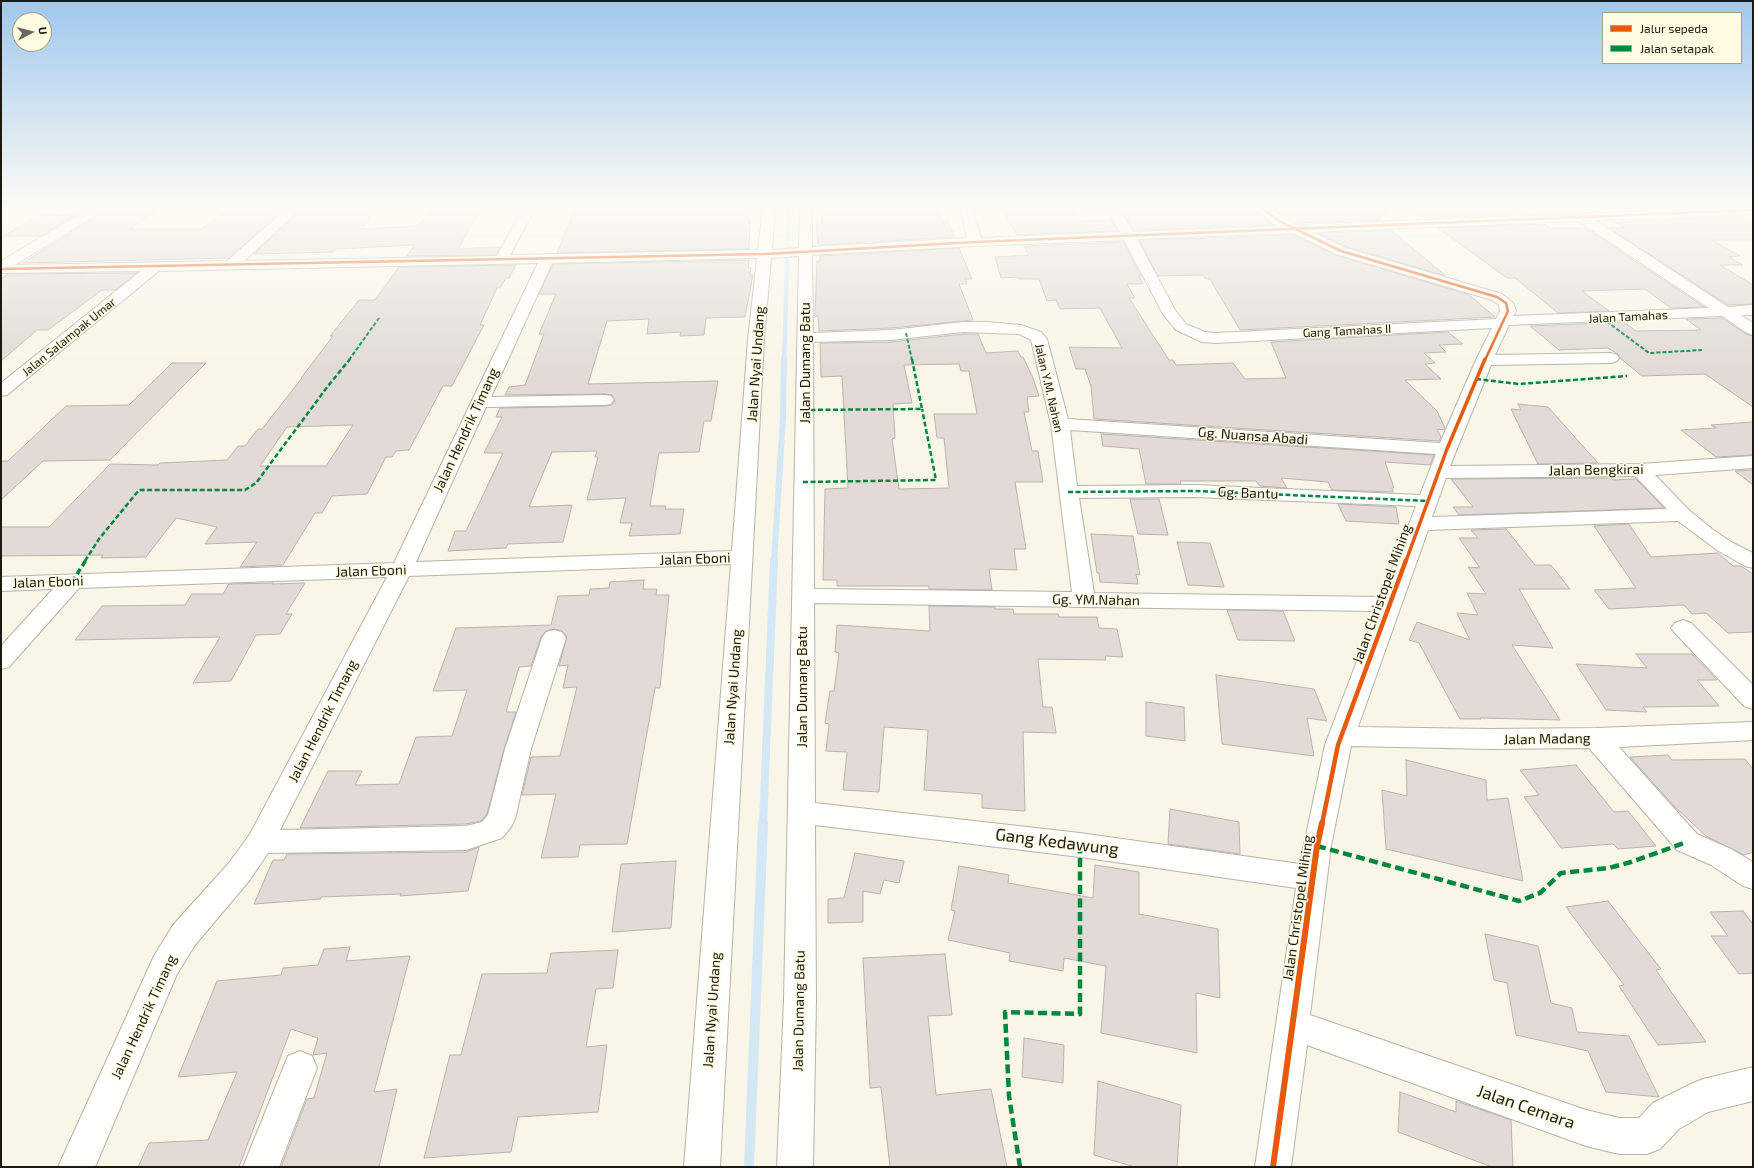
<!DOCTYPE html>
<html>
<head>
<meta charset="utf-8">
<style>
  body { margin:0 }
  #map { position:relative; width:1754px; height:1168px; overflow:hidden; background:#f9f6e8; font-family:"Exo 2",sans-serif }
  canvas { display:block }
  .frame { position:absolute; inset:0; border:2px solid #1b1910; pointer-events:none }
  .legend { position:absolute; left:1602px; top:12px; width:140px; height:52px; box-sizing:border-box; background:#fffbe2; border:1px solid #a4a18e; margin:0; padding:5px 7px; list-style:none; font-size:12px; color:#1b1910 }
  .legend li { display:flex; align-items:center; gap:8px; height:20px }
  .legend b { width:20px; border:1px solid #a4a18e }
  .north { position:absolute; left:12px; top:12px; width:40px; height:40px; box-sizing:border-box; background:#fffbe2; border:1px solid #a4a18e; border-radius:50%; rotate:83deg; font-size:11px; font-weight:700; line-height:16px; text-align:center; color:#1b1910 }
  .north::after { content:''; display:block; margin:auto; width:14px; height:18px; background:#69665c; clip-path:polygon(50% 0,100% 100%,50% 72%,0 100%) }
</style>
</head>
<body>
<div id="map">
<canvas width="1754" height="1168"></canvas>
<div class="frame"></div>
<ul class="legend">
<li><b style="height:5px;background:#e8590c"></b>Jalur sepeda</li>
<li><b style="height:5px;background:#00873e"></b>Jalan setapak</li>
</ul>
<div class="north">U</div>
</div>
<script>
const g = document.querySelector('canvas').getContext('2d');
g.lineJoin = 'round';
const toPath = rows => new Path2D(rows.map(r => 'M' + r).join(''));
function strokePath(path, color, width, dash) { g.strokeStyle = color; g.lineWidth = width; g.lineCap = dash ? 'butt' : 'round'; g.setLineDash(dash || []); g.stroke(path); }
function fill(path, color) { g.fillStyle = color; g.fill(path, 'evenodd'); }
function write(font, color, halo, rows, align = 'center') {
  g.font = font + ' "Exo 2",sans-serif'; g.lineWidth = 3; g.setLineDash([]); g.textBaseline = 'middle'; g.strokeStyle = halo; g.fillStyle = color; for (const [text, x, y, turn = 0] of rows) {
    g.save(); g.translate(x, y); g.rotate((+turn || 0) * Math.PI / 180); g.textAlign = isNaN(turn) ? turn : align; if (halo) g.strokeText(text, 0, 0); g.fillText(text, 0, 0); g.restore();
  }
}
strokePath(toPath([
  [784,360,789,207]
]), '#d3e7f5', 4.5);
strokePath(toPath([
  [774,561,783,417,784,359]
]), '#d3e7f5', 6);
strokePath(toPath([
  [763,824,774,560]
]), '#d3e7f5', 8);
strokePath(toPath([
  [749,1167,763,823]
]), '#d3e7f5', 10);
const building = toPath([
  [129,207,160,207,130,229,201,229,234,207,271,207,267,209,284,209,229,258,23,263,99,215,118,214,129,207],
  [345,207,376,207,362,229,418,226,430,212,480,211,458,249,500,247,496,255,407,256,415,245,336,249,333,252,254,254,302,209,344,209,345,207],
  [576,207,747,207,746,219,750,219,749,249,557,253,576,207],
  [832,207,937,207,942,220,947,220,955,237,818,245,816,224,822,224,821,209,832,209,832,207],
  [1000,207,1071,207,1081,221,1112,220,1118,231,1017,235,1000,207],
  [1127,207,1253,207,1255,211,1274,225,1134,230,1127,220,1131,220,1127,215,1133,215,1127,207],
  [1270,207,1389,207,1379,220,1297,223,1270,207],
  [1408,207,1516,207,1528,214,1425,218,1408,207],
  [1638,207,1722,207,1644,210,1638,207],
  [75,215,41,236,4,236,36,216,75,215],
  [1748,216,1753,220,1753,240,1712,240,1740,256,1729,257,1743,265,1720,265,1753,285,1753,304,1728,305,1609,228,1625,228,1615,222,1748,216],
  [1544,224,1550,228,1585,228,1704,307,1671,308,1645,289,1582,291,1609,311,1558,313,1515,278,1507,278,1438,228,1544,224],
  [1391,230,1446,276,1347,247,1318,233,1391,230],
  [1293,235,1336,255,1469,295,1495,317,1240,330,1210,279,1206,279,1203,275,1158,276,1139,240,1293,235],
  [1123,242,1141,276,1139,276,1143,284,1127,284,1135,298,1129,298,1169,360,1173,360,1176,365,1233,363,1245,379,1286,378,1271,342,1448,332,1463,344,1439,345,1446,352,1424,353,1435,363,1425,364,1441,379,1405,380,1437,411,1445,428,1444,430,1437,429,1441,437,1439,441,1094,419,1091,386,1085,369,1076,369,1069,347,1122,348,1100,308,1060,309,1056,300,1047,301,1039,279,1019,279,1017,277,1001,278,995,257,1029,255,1024,246,1123,242],
  [959,248,972,279,965,279,967,284,959,284,973,320,891,328,819,331,818,316,815,316,817,261,820,261,820,256,959,248],
  [749,260,748,268,751,268,750,275,753,275,745,317,706,318,704,335,680,336,681,332,647,334,649,319,607,321,588,384,718,381,711,421,704,421,699,452,659,453,650,506,666,506,665,509,684,509,680,534,629,536,632,523,620,523,626,498,587,500,598,457,595,457,597,451,552,452,529,507,572,505,563,542,508,544,506,548,448,551,455,531,466,531,503,453,484,453,502,417,496,417,500,408,605,406,611,405,615,401,612,395,605,394,505,395,509,387,525,385,544,334,539,334,556,294,539,294,553,264,749,260],
  [516,265,509,278,506,278,500,288,497,288,480,325,484,325,452,386,443,386,409,450,396,451,392,457,386,457,367,494,332,496,322,513,315,513,283,565,240,567,257,542,205,544,217,527,176,518,146,557,101,558,103,555,1,556,1,527,49,527,110,464,158,465,160,463,227,460,238,446,245,446,258,429,262,429,302,378,301,378,333,336,330,336,359,300,375,300,399,267,516,265],
  [353,425,326,466,260,466,287,427,353,425],
  [137,273,115,290,102,290,48,330,37,330,1,361,1,279,7,274,137,273],
  [1722,318,1746,334,1753,336,1753,407,1705,374,1642,376,1620,358,1618,354,1608,348,1559,350,1530,326,1624,322,1636,331,1701,330,1686,319,1722,318],
  [963,334,978,334,986,353,1018,351,1021,357,1023,357,1033,378,1039,396,1027,397,1029,412,1024,412,1032,451,1038,451,1043,482,1015,482,1026,549,1014,549,1017,570,989,569,992,590,929,589,929,586,837,586,837,580,823,580,825,489,848,488,842,376,821,377,820,343,891,342,963,334],
  [959,364,961,371,969,371,977,414,934,414,937,438,944,438,949,488,899,489,892,439,895,438,893,404,912,403,904,365,959,364],
  [172,363,206,363,110,460,43,461,1,500,1,461,8,461,66,406,129,405,172,363],
  [1518,404,1548,407,1598,463,1538,464,1511,409,1521,410,1518,404],
  [1753,422,1753,455,1716,457,1681,430,1716,428,1711,425,1753,422],
  [1101,434,1434,455,1430,465,1385,462,1394,488,1392,488,1393,492,1332,490,1328,482,1281,478,1287,488,1260,486,1256,481,1180,481,1181,484,1146,484,1139,449,1103,446,1101,434],
  [1753,470,1753,485,1735,471,1753,470],
  [1611,478,1613,480,1636,479,1664,508,1459,515,1453,507,1473,507,1451,479,1611,478],
  [1130,499,1159,499,1168,535,1138,534,1130,499],
  [1338,504,1396,507,1399,524,1346,521,1338,504],
  [1629,524,1651,557,1718,553,1733,566,1741,566,1753,574,1753,632,1728,633,1706,613,1692,614,1684,605,1609,609,1594,590,1636,588,1594,526,1629,524],
  [1506,529,1535,565,1551,565,1570,589,1519,589,1553,648,1512,645,1560,720,1482,718,1481,717,1481,719,1460,719,1419,643,1409,640,1417,622,1470,640,1457,613,1478,615,1467,593,1486,594,1468,567,1480,568,1459,538,1478,538,1471,530,1506,529],
  [1091,534,1133,536,1140,575,1136,574,1138,584,1100,582,1099,573,1097,573,1091,534],
  [1177,542,1210,543,1224,587,1188,585,1177,542],
  [644,580,643,589,657,589,656,595,669,595,660,688,655,688,627,844,580,845,578,857,541,858,556,794,522,795,531,757,560,756,577,687,563,688,568,665,559,666,567,637,562,631,554,629,546,631,541,637,531,666,519,667,506,712,516,712,504,749,487,814,481,821,466,824,300,828,328,771,362,771,355,785,399,784,416,737,452,736,467,690,433,691,456,628,551,625,558,596,589,595,590,589,609,588,610,582,644,580],
  [273,583,272,584,305,583,286,614,292,614,280,634,256,635,231,681,193,683,220,637,75,640,102,606,185,605,192,594,223,594,229,584,273,583],
  [929,606,995,607,995,609,1013,609,1014,614,1058,614,1059,617,1097,617,1099,628,1117,629,1123,657,1105,656,1106,660,1038,659,1043,707,1052,707,1056,733,1023,732,1025,811,982,808,982,794,924,790,928,730,884,727,879,792,843,790,847,752,826,751,829,724,825,723,830,691,834,691,839,653,835,652,837,625,930,631,929,606],
  [1227,610,1283,611,1295,641,1238,640,1227,610],
  [1636,654,1692,654,1717,680,1697,680,1719,706,1643,707,1647,712,1606,710,1576,664,1647,668,1636,654],
  [1216,675,1314,689,1327,721,1307,718,1314,756,1222,744,1216,675],
  [1146,702,1184,707,1185,741,1146,736,1146,702],
  [1668,755,1672,760,1745,759,1753,769,1753,852,1744,855,1706,836,1675,807,1630,757,1668,755],
  [1406,760,1486,780,1487,800,1508,798,1523,881,1386,849,1382,790,1407,796,1406,760],
  [1576,765,1614,812,1628,811,1656,846,1618,849,1613,844,1561,848,1524,797,1539,795,1520,770,1576,765],
  [1170,809,1239,822,1240,854,1168,844,1170,809],
  [479,847,468,891,400,896,401,894,321,897,321,899,254,904,273,860,284,860,287,854,466,852,479,847],
  [855,853,904,861,899,883,884,880,880,894,863,891,863,922,828,923,828,899,844,898,855,853],
  [676,861,671,928,612,932,621,864,676,861],
  [1095,865,1139,872,1139,914,1218,929,1220,998,1196,993,1197,1053,1101,1033,1106,966,1064,958,1063,971,1009,961,1010,953,948,940,955,911,951,910,959,866,1009,875,1008,883,1093,898,1095,865],
  [1608,901,1661,969,1656,970,1706,1042,1658,1045,1619,986,1624,985,1566,907,1608,901],
  [1743,911,1753,924,1753,973,1739,974,1711,936,1728,936,1710,912,1743,911],
  [1485,934,1538,946,1551,1003,1572,1008,1577,1032,1629,1036,1659,1097,1606,1092,1588,1051,1516,1035,1507,983,1494,980,1485,934],
  [350,947,346,961,410,956,374,1092,397,1089,379,1167,281,1167,307,1099,314,1098,327,1053,313,1055,318,1038,291,1029,239,1167,138,1167,149,1143,208,1140,237,1072,178,1077,217,981,281,975,283,968,318,965,324,949,350,947],
  [618,950,613,988,596,989,586,1047,607,1045,598,1112,518,1117,511,1152,424,1158,450,1055,461,1055,482,974,547,973,551,953,618,950],
  [945,954,952,1015,928,1016,936,1095,991,1089,1007,1167,890,1167,881,1087,870,1088,863,958,945,954],
  [1024,1038,1064,1045,1063,1083,1022,1077,1024,1038],
  [1098,1081,1181,1105,1177,1167,1135,1167,1094,1155,1098,1081],
  [1400,1092,1456,1112,1456,1101,1511,1120,1513,1167,1492,1167,1398,1132,1400,1092]
]);
fill(building, '#e1dad6');
strokePath(building, '#b9b3ae', 1);
const minor = toPath([
  [92,207,106,207,104,210,15,265,227,261,289,207,302,207,244,261,497,256,524,207,536,207,510,255,758,250,763,207,775,207,772,250,799,248,800,207,812,207,812,247,967,238,960,207,972,207,981,238,1120,232,1106,207,1118,207,1133,232,1278,226,1256,210,1254,207,1268,207,1284,218,1297,225,1753,207,1753,214,1595,220,1728,307,1753,305,1753,315,1741,315,1753,323,1753,335,1747,333,1722,316,1509,325,1495,355,1611,353,1617,355,1619,358,1617,361,1611,363,1491,365,1450,466,1640,464,1753,456,1753,468,1655,475,1690,511,1712,529,1731,542,1753,553,1753,568,1745,566,1717,550,1678,521,1428,530,1358,727,1490,729,1596,728,1753,722,1753,740,1619,747,1697,834,1731,849,1753,862,1753,889,1743,886,1711,865,1677,850,1589,748,1490,749,1351,746,1331,846,1310,1015,1586,1110,1619,1118,1639,1118,1653,1103,1691,1084,1703,1079,1753,1067,1753,1101,1708,1112,1679,1129,1660,1149,1647,1154,1619,1154,1586,1146,1307,1045,1291,1167,1255,1167,1296,888,1080,857,815,825,816,1000,813,1167,777,1167,784,1000,799,256,771,258,764,340,720,1167,684,1167,731,564,409,576,280,830,466,826,482,822,488,815,505,749,542,638,546,632,554,630,562,632,566,638,531,749,515,819,511,827,502,838,466,850,268,853,249,881,195,945,177,974,95,1167,58,1167,154,956,173,925,229,863,250,834,387,577,79,588,9,667,1,669,1,646,53,589,1,591,1,577,394,563,538,263,159,271,7,395,1,396,1,383,141,271,1,273,1,261,92,207],
  [1578,221,1709,308,1513,316,1516,311,1513,303,1502,294,1346,248,1312,232,1578,221],
  [1293,233,1336,254,1492,300,1499,305,1500,311,1496,319,1216,333,1205,332,1186,324,1175,310,1137,239,1293,233],
  [1124,240,1163,314,1176,330,1202,342,1216,343,1492,328,1476,360,1440,443,1068,419,1047,339,1041,332,1021,325,987,322,963,322,891,330,813,333,812,255,975,246,1124,240],
  [757,258,748,340,732,551,416,562,486,407,605,405,611,404,614,400,611,396,605,395,491,397,552,263,757,258],
  [963,332,1019,334,1031,340,1051,424,1072,592,814,589,813,342,891,340,963,332],
  [1070,430,1436,454,1420,495,1195,485,1077,486,1070,430],
  [1635,476,1667,509,1432,517,1446,478,1635,476],
  [1195,497,1416,506,1381,597,1094,593,1079,498,1195,497],
  [814,603,1084,607,1376,611,1325,745,1300,864,1080,833,815,803,814,603],
  [1683,620,1691,623,1753,685,1753,709,1744,706,1675,633,1671,628,1675,623,1683,620],
  [300,1051,312,1056,317,1068,279,1167,243,1167,288,1056,300,1051]
]);
strokePath(minor, '#b6b4a9', 2);
fill(minor, '#fefefc');
strokePath(toPath([
  [1602,318,1649,353,1702,350],
  [906,333,912,360],
  [349,360,379,318]
]), '#00873e', 2, [4, 2]);
strokePath(toPath([
  [1476,379,1519,384,1627,376],
  [803,410,922,409,912,359],
  [803,482,936,480,922,409],
  [1068,492,1195,491,1429,501],
  [85,561,99,539,139,490,245,490,256,483,328,386,350,359]
]), '#00873e', 2.5, [5, 2.5]);
strokePath(toPath([
  [72,582,86,560]
]), '#00873e', 3.5, [6, 3.5]);
strokePath(toPath([
  [1317,846,1519,901,1540,893,1561,873,1609,868,1631,862,1687,842],
  [1020,1167,1009,1096,1005,1012,1080,1014,1080,845]
]), '#00873e', 4.5, [9, 4.5]);
strokePath(toPath([
  [1260,207,1279,221,1341,251,1497,297,1506,303,1508,311,1485,360],
  [1,269,765,254,975,242,1753,210]
]), '#e8590c', 2.5);
strokePath(toPath([
  [1406,561,1447,449,1485,359]
]), '#e8590c', 3.5);
strokePath(toPath([
  [1322,824,1338,745,1406,560]
]), '#e8590c', 4.5);
strokePath(toPath([
  [1273,1167,1317,846,1322,823]
]), '#e8590c', 6);
const sky = g.createLinearGradient(0, 0, 0, 370);
sky.addColorStop(0, '#9fc8ed');
sky.addColorStop(0.56, '#fcfbf5');
sky.addColorStop(1, '#fcfbf500');
g.fillStyle = sky;
g.fillRect(0, 0, 1754, 370);
write('12px', '#1b1910', '#fffbe2', [
  ["Jalan Tamahas",1628,317,-3],
  ["Gang Tamahas II",1347,331,-3],
  ["Jalan Salampak Umar",69,337,-39],
  ["Jalan Y.M. Nahan",1049,388,77]
]);
write('14px', '#1b1910', '#fffbe2', [
  ["Jalan Dumang Batu",805,363,-90],
  ["Jalan Nyai Undang",756,364,-86],
  ["Jalan Hendrik Timang",466,430,-65],
  ["Gg. Nuansa Abadi",1253,436,4],
  ["Jalan Bengkirai",1596,470,-1],
  ["Gg. Bantu",1248,493,2],
  ["Jalan Eboni",695,559,-2],
  ["Jalan Eboni",371,571,-2],
  ["Jalan Eboni",48,582,-2],
  ["Jalan Christopel Mihing",1382,594,-70],
  ["Gg. YM.Nahan",1096,600,1],
  ["Jalan Nyai Undang",733,687,-86],
  ["Jalan Dumang Batu",802,687,-90],
  ["Jalan Hendrik Timang",323,721,-63],
  ["Jalan Madang",1547,739,-1],
  ["Jalan Christopel Mihing",1298,908,-82],
  ["Jalan Nyai Undang",712,1010,-86],
  ["Jalan Dumang Batu",799,1011,-89],
  ["Jalan Hendrik Timang",144,1017,-65]
]);
write('17px', '#1b1910', '#fffbe2', [
  ["Gang Kedawung",1057,842,7],
  ["Jalan Cemara",1526,1107,19]
]);
</script>
</body>
</html>
